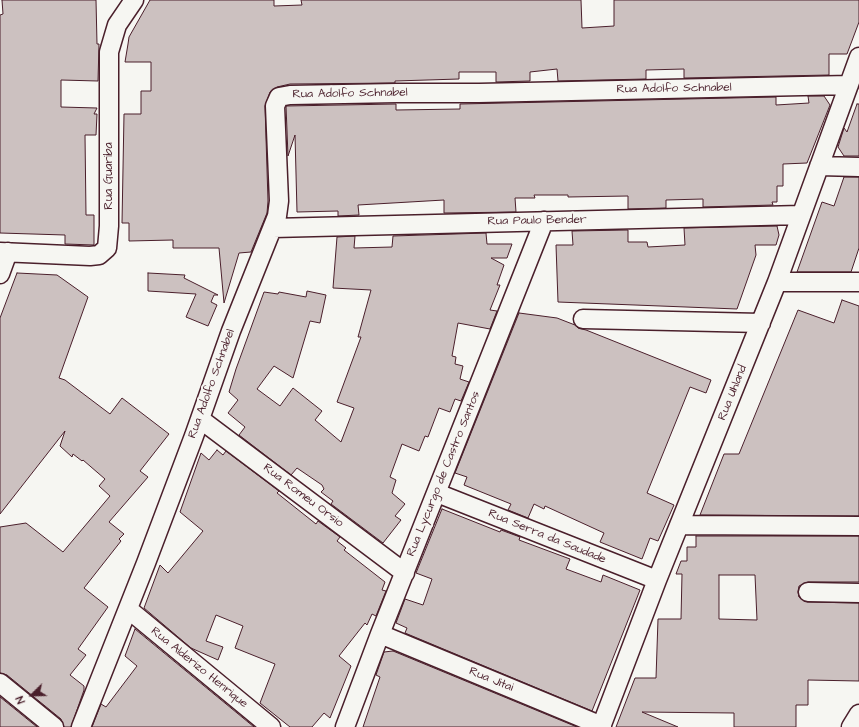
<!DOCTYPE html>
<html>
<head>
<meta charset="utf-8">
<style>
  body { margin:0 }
  #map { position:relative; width:859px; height:727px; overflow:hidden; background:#f6f6f2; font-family:"Architects Daughter",sans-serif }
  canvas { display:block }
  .north { position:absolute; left:12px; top:675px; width:40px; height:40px; -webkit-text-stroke:3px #f6f6f2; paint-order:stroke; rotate:247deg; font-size:11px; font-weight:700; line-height:16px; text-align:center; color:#4a1f2b }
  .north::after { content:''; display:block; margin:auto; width:14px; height:18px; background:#4a1f2b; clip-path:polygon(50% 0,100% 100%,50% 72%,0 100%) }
</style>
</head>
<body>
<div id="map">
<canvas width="859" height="727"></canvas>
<div class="north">N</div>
</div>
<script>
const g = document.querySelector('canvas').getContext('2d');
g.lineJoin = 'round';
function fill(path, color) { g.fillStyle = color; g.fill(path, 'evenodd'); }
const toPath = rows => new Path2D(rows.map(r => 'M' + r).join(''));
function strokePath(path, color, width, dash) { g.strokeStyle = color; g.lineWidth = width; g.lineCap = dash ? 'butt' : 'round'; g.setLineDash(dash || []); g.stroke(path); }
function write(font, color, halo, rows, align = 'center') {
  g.font = font + ' "Architects Daughter",sans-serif'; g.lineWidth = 4; g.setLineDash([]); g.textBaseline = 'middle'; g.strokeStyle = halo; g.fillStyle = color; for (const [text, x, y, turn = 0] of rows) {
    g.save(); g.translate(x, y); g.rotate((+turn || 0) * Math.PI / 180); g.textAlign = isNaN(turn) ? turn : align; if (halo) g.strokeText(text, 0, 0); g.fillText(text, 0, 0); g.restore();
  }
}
const building = toPath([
  [2,0,96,0,97,44,99,44,98,81,61,80,61,107,97,108,94,114,97,114,96,135,85,135,86,215,94,215,94,245,65,244,65,235,0,233,0,15,3,14,2,0],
  [150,0,274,0,274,6,302,5,301,0,581,0,582,28,614,26,614,0,859,0,859,22,847,54,829,54,829,75,684,78,684,69,646,70,646,79,558,81,557,69,530,72,530,81,496,82,496,72,459,72,459,79,395,81,395,83,290,84,277,87,270,92,265,106,268,201,267,213,251,252,239,253,224,303,219,248,173,248,173,240,129,241,129,223,122,223,124,114,141,114,141,91,151,91,151,62,125,62,128,44,129,37,150,0],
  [808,96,824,96,830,105,807,163,783,164,783,186,777,186,777,202,772,202,773,205,703,207,703,199,666,200,666,208,628,209,628,196,568,197,568,195,534,195,535,198,515,198,516,212,444,213,444,200,358,205,359,215,338,216,338,211,297,212,295,135,288,156,286,106,396,104,396,110,460,109,460,104,776,97,776,105,809,103,808,96],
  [857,104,859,104,859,156,844,156,838,147,844,128,847,132,857,104],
  [844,177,859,177,859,248,851,272,797,272,822,202,834,206,844,177],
  [777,226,779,235,776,245,755,245,756,255,737,309,558,302,556,245,573,245,572,231,628,230,628,242,647,242,648,247,685,245,684,228,777,226],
  [486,233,487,244,512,244,507,258,491,258,504,265,497,285,500,285,490,310,497,311,490,329,458,323,452,356,456,357,455,364,463,366,460,379,469,382,461,401,455,399,450,412,439,408,428,437,425,436,419,451,402,444,390,477,396,480,392,493,405,504,395,516,401,520,383,543,331,504,333,501,321,492,324,489,322,485,297,468,291,475,239,435,245,427,228,413,238,400,229,392,236,369,264,292,278,294,279,292,306,297,307,291,326,295,320,323,310,321,293,378,274,366,257,389,280,406,293,388,322,411,315,420,341,442,354,408,337,402,361,337,358,337,371,290,333,288,337,237,355,236,354,248,392,247,393,236,486,233],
  [17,273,57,275,88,297,59,378,65,380,110,414,122,398,169,434,140,471,148,477,109,522,124,534,119,539,121,541,84,588,108,607,78,649,86,655,70,675,84,686,84,690,71,727,64,727,61,719,7,675,0,673,0,527,26,523,63,552,110,496,99,486,105,479,83,460,82,461,73,454,72,457,60,446,65,431,0,514,0,318,17,273],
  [148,273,185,275,184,278,218,295,214,295,211,302,217,305,208,326,186,317,196,294,148,291,148,273],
  [842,300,859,306,859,516,700,515,724,454,739,454,798,310,834,323,842,300],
  [519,313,557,318,575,325,578,328,586,330,711,380,706,393,690,387,647,493,674,505,658,541,650,538,642,559,600,542,604,533,545,506,544,509,534,504,528,518,508,510,511,504,464,485,467,477,455,473,519,313],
  [217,450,223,455,226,451,279,491,277,493,316,524,318,521,340,537,337,541,346,548,344,550,385,582,382,590,386,591,376,616,372,614,367,625,365,623,339,656,351,666,330,718,324,713,312,727,290,727,260,703,275,664,235,648,243,626,216,615,206,641,223,647,218,660,191,648,144,608,160,565,168,573,203,531,180,512,201,453,209,460,217,450],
  [442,509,500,532,501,530,520,537,519,540,570,559,566,569,601,582,603,575,640,590,592,711,405,633,407,628,396,623,405,599,423,605,432,579,416,573,442,509],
  [696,536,859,536,859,582,808,582,799,586,798,592,799,597,807,602,859,603,859,681,808,680,808,705,796,705,796,727,734,727,734,713,642,712,678,727,616,727,635,678,656,678,658,619,681,619,682,574,676,574,681,561,687,561,687,547,696,547,696,536],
  [719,575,755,575,757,620,719,619,719,575],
  [135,629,254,727,92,727,101,704,106,707,137,666,125,656,135,629],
  [393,651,577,727,363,727,380,677,376,675,384,652,393,651],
  [0,697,37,727,0,727,0,697]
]);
fill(building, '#ccc1c0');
strokePath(building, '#4a1f2b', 1);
const minor = toPath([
  [819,166,859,167],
  [273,228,801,215],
  [0,252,90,256,99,255,107,248,109,226,109,52,117,25,134,0],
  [0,274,8,252],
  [777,282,859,282],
  [583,319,761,323],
  [200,419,405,573],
  [437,493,657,580],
  [679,525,859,526],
  [808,592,859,593],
  [128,609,271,727],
  [380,634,602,726],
  [0,683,54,727],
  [81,727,146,563,194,436,231,331,277,216,279,201,275,106,279,97,290,95,397,93,479,93,849,85],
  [345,727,380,634,544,221],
  [601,727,657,580,777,282,859,57],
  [851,727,859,714]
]);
strokePath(minor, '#4a1f2b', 21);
strokePath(minor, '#f6f6f2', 18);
write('12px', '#4a1f2b', '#f6f6f2', [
  ["Rua Adolfo Schnabel",674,89,-1],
  ["Rua Adolfo Schnabel",350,94,-1],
  ["Rua Guariba",109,176,-90],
  ["Rua Paulo Bender",537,221,-1],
  ["Rua Adolfo Schnabel",212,384,-70],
  ["Rua Uhland",733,393,-68],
  ["Rua Lycurgo de Castro Santos",444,474,-68],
  ["Rua Romeu Orsio",303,496,37],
  ["Rua Serra da Saudade",547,537,22],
  ["Rua Alderizo Henrique",199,668,39],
  ["Rua Jitai",491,680,22]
]);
</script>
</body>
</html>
